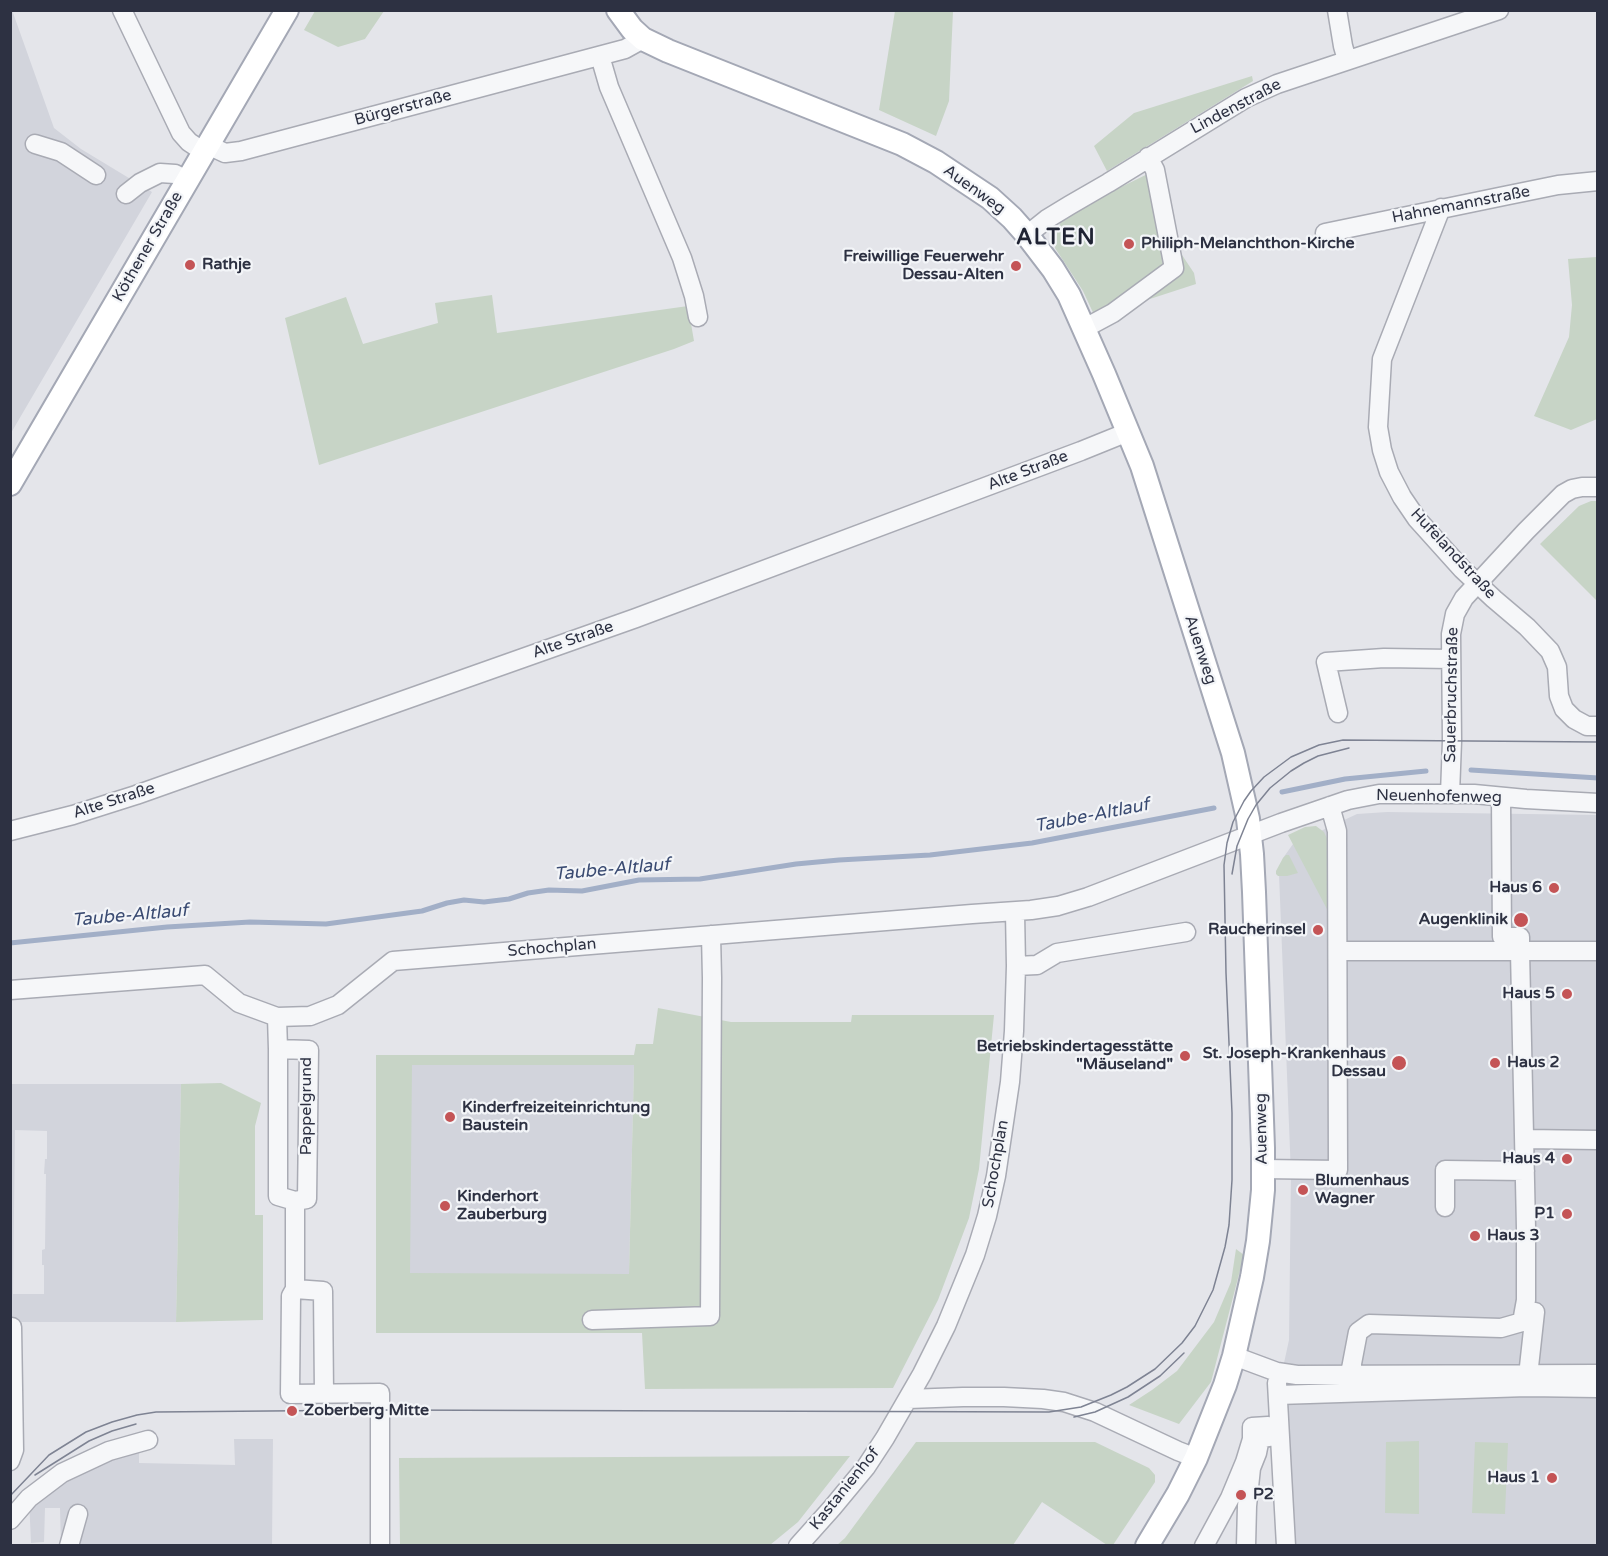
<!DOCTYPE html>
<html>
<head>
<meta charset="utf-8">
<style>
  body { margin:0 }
  #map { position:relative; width:1608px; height:1556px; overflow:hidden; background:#e4e5ea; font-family:"Varela Round",sans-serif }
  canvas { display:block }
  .frame { position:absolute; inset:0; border:12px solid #2d3142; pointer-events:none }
</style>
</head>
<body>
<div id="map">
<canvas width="1608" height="1556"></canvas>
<div class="frame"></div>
</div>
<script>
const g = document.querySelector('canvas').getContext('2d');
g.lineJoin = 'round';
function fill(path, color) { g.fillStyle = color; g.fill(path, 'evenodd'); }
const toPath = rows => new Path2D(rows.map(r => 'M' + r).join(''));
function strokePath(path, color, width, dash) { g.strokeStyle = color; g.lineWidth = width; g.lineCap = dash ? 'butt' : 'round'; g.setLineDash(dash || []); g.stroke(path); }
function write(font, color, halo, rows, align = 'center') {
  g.font = font + ' "Varela Round",sans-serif'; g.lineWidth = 4.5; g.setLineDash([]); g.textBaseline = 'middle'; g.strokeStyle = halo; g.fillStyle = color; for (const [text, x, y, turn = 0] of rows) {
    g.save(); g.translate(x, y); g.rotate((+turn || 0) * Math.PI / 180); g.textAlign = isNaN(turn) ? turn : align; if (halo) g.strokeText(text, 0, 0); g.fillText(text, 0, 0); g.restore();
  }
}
fill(toPath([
  [12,10,54,128,81,149,152,192,11,433,10,11],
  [1387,812,1597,815,1597,1545,1282,1545,1279,1386,1289,1340,1291,1175,1279,874,1283,858,1293,844,1357,814],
  [411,1065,634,1065,629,1274,410,1274,410,1086],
  [10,1084,181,1084,176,1322,11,1322],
  [15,1130,47,1131,47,1159,45,1159,44,1174,46,1174,45,1249,42,1250,42,1265,44,1265,44,1294,13,1294],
  [234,1439,273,1439,272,1545,61,1545,60,1508,45,1508,44,1542,31,1543,29,1498,139,1443,139,1463,235,1465]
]), '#d2d4dc');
fill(toPath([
  [315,11,315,10,384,11,365,39,338,47,304,30],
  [895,11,953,11,949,101,936,136,879,110],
  [1252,76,1253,81,1107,171,1094,146,1134,113],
  [1164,166,1176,237,1180,252,1194,273,1196,284,1116,310,1096,319,1083,291,1055,248,1057,232,1062,218,1076,209],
  [1597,257,1597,419,1571,430,1534,416,1569,337,1572,305,1568,259],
  [492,295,497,333,688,306,694,341,674,349,319,465,285,318,346,297,363,344,438,323,435,303],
  [1591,501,1597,501,1597,601,1540,544,1579,506],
  [1316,826,1324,832,1329,843,1328,911,1288,835,1305,827],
  [1286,855,1289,855,1298,873,1287,876,1278,876,1276,874,1276,871,1283,858],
  [658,1008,731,1022,851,1022,852,1015,994,1015,979,1169,969,1218,938,1300,893,1388,645,1389,642,1333,376,1333,376,1055,634,1055,636,1044,653,1044],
  [412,1065,634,1065,629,1274,410,1273],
  [221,1083,261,1103,255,1126,255,1215,263,1215,263,1320,176,1322,181,1084],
  [1236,1249,1244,1255,1211,1382,1179,1424,1129,1405,1152,1390,1177,1371,1214,1322,1231,1282],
  [1419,1441,1419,1514,1385,1513,1386,1442],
  [916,1442,1095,1442,1149,1468,1155,1475,1155,1482,1113,1545,1107,1545,1042,1502,1013,1545,837,1545,845,1538],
  [1475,1442,1508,1443,1505,1514,1472,1513],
  [850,1456,798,1522,770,1545,400,1545,399,1458]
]), '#c7d4c6');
strokePath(toPath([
  [1471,770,1598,778],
  [1282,792,1345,779,1426,771],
  [10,943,167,927,250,922,326,924,422,911,447,903,464,900,484,902,509,899,528,893,549,890,582,891,639,880,700,879,796,864,839,860,930,855,1032,843,1214,808]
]), '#a2afc7', 5);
const minor = toPath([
  [122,10,181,133,189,142,204,152],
  [1337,10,1343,46,1347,60],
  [600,56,609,87,682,258,694,296,698,317],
  [35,144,61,152,96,175],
  [208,145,225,153,241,151,625,49,643,39],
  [126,194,140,183,160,173,175,174,187,180],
  [1441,208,1382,359,1378,427,1382,450,1389,472,1402,497,1417,519,1462,569,1494,599,1527,627,1550,651,1557,667,1559,696,1564,709,1574,719,1587,726,1598,726],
  [1325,233,1504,196,1558,185,1598,181],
  [1027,235,1047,219,1070,205,1108,183,1246,98,1277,84,1499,10],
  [1085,328,1113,313,1174,268,1155,170,1148,157],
  [1338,713,1326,662,1384,658,1451,659],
  [1450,794,1452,741,1451,634,1455,614,1464,598,1477,584,1526,531,1563,494,1572,489,1582,487,1598,487],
  [10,831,73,815,136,795,636,618,1081,451,1128,432],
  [1338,951,1520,951,1520,937,1502,937,1501,797],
  [1016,966,1037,965,1057,953,1186,932],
  [10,990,205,975,239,1003,277,1017,278,1049],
  [277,1017,310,1016,338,1005,393,961,972,914,1031,910,1058,906,1088,897,1281,823,1348,800,1379,794,1474,794,1526,799,1598,803],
  [278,1049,309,1050,307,1199,295,1201,278,1196,278,1049],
  [1525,1139,1598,1140],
  [1263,1169,1338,1170,1337,831,1330,806],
  [295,1201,295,1289,291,1296,290,1394,380,1393,380,1546],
  [1445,1207,1445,1170,1525,1171],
  [295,1289,323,1291,324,1393],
  [592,1320,710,1316,712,978,711,935],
  [1234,1356,1277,1372,1297,1375,1598,1374],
  [1350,1374,1358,1332,1369,1324,1501,1328,1522,1322,1526,1300,1526,1228,1520,951,1598,951],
  [1277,1383,1286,1546],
  [1527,1385,1535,1312],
  [1278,1395,1527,1387,1598,1388],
  [908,1399,963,1397,1004,1397,1043,1399,1064,1402,1095,1412,1178,1451,1196,1458],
  [10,1461,14,1450,12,1327],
  [10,1520,29,1498,62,1473,109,1451,148,1440],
  [69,1546,78,1514],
  [798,1546,832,1508,866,1467,885,1438,922,1374,946,1326,975,1255,987,1216,996,1176,1010,1082,1014,1031,1016,966,1015,912],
  [1204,1546,1230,1498,1245,1462,1252,1439,1252,1427,1268,1426,1269,1437,1260,1438,1257,1453,1251,1468,1247,1506,1246,1546]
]);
const major = toPath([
  [618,10,632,29,643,39,668,51,902,144,936,162,990,198,1012,218,1027,235,1053,269,1069,295,1104,374,1142,466,1233,753,1248,819,1252,854,1254,892,1263,1148,1263,1190,1258,1241,1252,1277,1234,1356,1225,1385,1196,1458,1178,1494,1147,1546],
  [10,484,287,10]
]);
strokePath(minor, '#a9abb4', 21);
strokePath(major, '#a4a8b5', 26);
strokePath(minor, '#f6f7f9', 18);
strokePath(major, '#fff', 22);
strokePath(toPath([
  [1232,874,1237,846,1248,819,1256,805,1270,788,1291,771,1304,763,1318,756,1349,748],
  [1074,1417,1095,1412,1128,1397,1160,1376,1184,1353],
  [35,1475,89,1441,112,1431,136,1424],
  [10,1496,49,1455,86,1432,112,1422,137,1415,156,1412,380,1410,1049,1412,1081,1407,1111,1395,1127,1387,1155,1369,1182,1343,1195,1326,1213,1290,1225,1247,1229,1225,1232,1180,1232,1113,1226,973,1224,865,1227,843,1233,822,1244,801,1251,791,1264,777,1291,757,1319,745,1343,740,1598,742]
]), '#7e8393', 1.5);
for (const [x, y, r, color] of [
  [1129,244,6,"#c45456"],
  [190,265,6,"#c45456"],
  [1016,266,6,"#c45456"],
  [1554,888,6,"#c45456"],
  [1521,920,8,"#c45456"],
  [1318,930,6,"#c45456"],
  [1567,994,6,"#c45456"],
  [1185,1056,6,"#c45456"],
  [1399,1063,8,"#c45456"],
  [1495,1063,6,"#c45456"],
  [450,1117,6,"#c45456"],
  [1567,1159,6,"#c45456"],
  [1303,1190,6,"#c45456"],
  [445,1206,6,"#c45456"],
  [1567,1214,6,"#c45456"],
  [1475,1236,6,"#c45456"],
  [292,1411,6,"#c45456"],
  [1552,1478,6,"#c45456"],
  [1241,1495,6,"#c45456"]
]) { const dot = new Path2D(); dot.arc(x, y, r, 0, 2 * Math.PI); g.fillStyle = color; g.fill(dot); strokePath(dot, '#f3f5f8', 2); }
write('16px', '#2d3142', '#f3f5f8', [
  ["Lindenstraße",1236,107,-28],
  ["Bürgerstraße",403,108,-15],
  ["Auenweg",974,190,36],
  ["Hahnemannstraße",1461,205,-11],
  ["Köthener Straße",148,247,-60],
  ["Alte Straße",1028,471,-21],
  ["Hufelandstraße",1453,554,47],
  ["Alte Straße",573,640,-19],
  ["Auenweg",1200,650,72],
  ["Sauerbruchstraße",1452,695,-89],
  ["Neuenhofenweg",1439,797,1],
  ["Alte Straße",114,801,-18],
  ["Schochplan",552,948,-5],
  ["Pappelgrund",307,1106,-90],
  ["Auenweg",1262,1129,-91],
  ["Schochplan",996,1164,-80],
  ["Kastanienhof",845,1489,-51]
]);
write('bold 16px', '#2d3142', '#f3f5f8', [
  ["Philiph-Melanchthon-Kirche",1141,244,"left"],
  ["Freiwillige Feuerwehr",1004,257],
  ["Dessau-Alten",1004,275],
  ["Rathje",202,265,"left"],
  ["Haus 6",1542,888],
  ["Augenklinik",1508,920],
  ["Raucherinsel",1306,930],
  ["Haus 5",1555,994],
  ["Betriebskindertagesstätte",1173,1047],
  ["\"Mäuseland\"",1173,1065],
  ["St. Joseph-Krankenhaus",1386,1054],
  ["Dessau",1386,1072],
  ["Haus 2",1507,1063,"left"],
  ["Kinderfreizeiteinrichtung",462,1108,"left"],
  ["Baustein",462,1126,"left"],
  ["Haus 4",1555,1159],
  ["Blumenhaus",1315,1181,"left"],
  ["Wagner",1315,1199,"left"],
  ["Kinderhort",457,1197,"left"],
  ["Zauberburg",457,1215,"left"],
  ["P1",1555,1214],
  ["Haus 3",1487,1236,"left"],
  ["Zoberberg Mitte",304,1411,"left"],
  ["Haus 1",1540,1478],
  ["P2",1253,1495,"left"]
], 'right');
write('italic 18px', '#3a4b72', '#f3f5f8', [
  ["Taube-Altlauf",1092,816,-11],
  ["Taube-Altlauf",612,870,-5],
  ["Taube-Altlauf",130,916,-5]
]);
g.letterSpacing = '1.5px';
write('bold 22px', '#1f2333', '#f3f5f8', [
  ["ALTEN",1056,238]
]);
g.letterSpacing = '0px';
</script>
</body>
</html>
